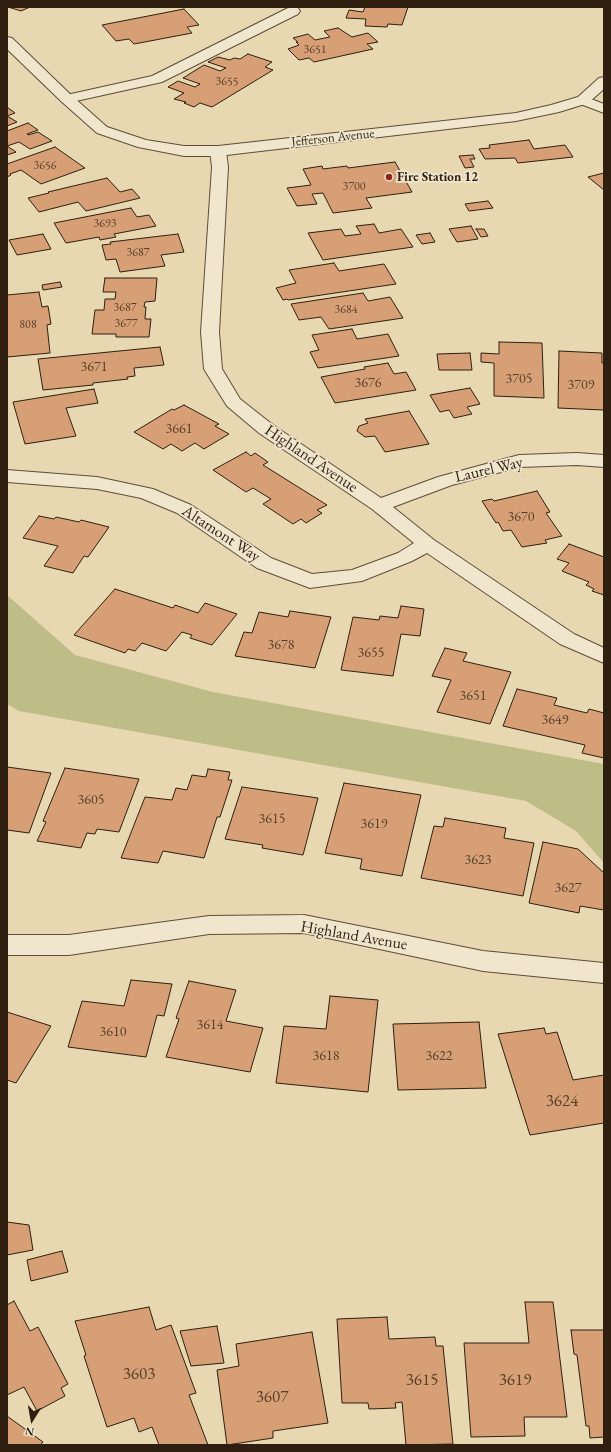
<!DOCTYPE html>
<html>
<head>
<meta charset="utf-8">
<style>
  body { margin:0 }
  #map { position:relative; width:611px; height:1452px; overflow:hidden; background:#e7d8b2; font-family:"EB Garamond",serif }
  canvas { display:block }
  .frame { position:absolute; inset:0; border:8px solid #2e1f10; pointer-events:none }
  .north { position:absolute; left:12px; top:1400px; width:40px; height:40px; -webkit-text-stroke:3px #efe6cd; paint-order:stroke; rotate:191deg; font-size:11px; font-weight:700; line-height:16px; text-align:center; color:#2e1f10 }
  .north::after { content:''; display:block; margin:auto; width:14px; height:18px; background:#2e1f10; clip-path:polygon(50% 0,100% 100%,50% 72%,0 100%) }
</style>
</head>
<body>
<div id="map">
<canvas width="611" height="1452"></canvas>
<div class="frame"></div>
<div class="north">N</div>
</div>
<script>
const g = document.querySelector('canvas').getContext('2d');
g.lineJoin = 'round';
function fill(path, color) { g.fillStyle = color; g.fill(path, 'evenodd'); }
const toPath = rows => new Path2D(rows.map(r => 'M' + r).join(''));
function strokePath(path, color, width, dash) { g.strokeStyle = color; g.lineWidth = width; g.lineCap = dash ? 'butt' : 'round'; g.setLineDash(dash || []); g.stroke(path); }
function write(font, color, halo, rows, align = 'center') {
  g.font = font + ' "EB Garamond",serif'; g.lineWidth = 3.5; g.setLineDash([]); g.textBaseline = 'middle'; g.strokeStyle = halo; g.fillStyle = color; for (const [text, x, y, turn = 0] of rows) {
    g.save(); g.translate(x, y); g.rotate((+turn || 0) * Math.PI / 180); g.textAlign = isNaN(turn) ? turn : align; if (halo) g.strokeText(text, 0, 0); g.fillText(text, 0, 0); g.restore();
  }
}
fill(toPath([
  [7,595,75,655,213,692,604,764,604,863,576,831,526,801,19,711,7,704]
]), '#bebc87');
const building = toPath([
  [8,7,30,7,21,11,8,7],
  [365,7,408,7,402,25,388,24,387,27,365,26,366,19,346,18,349,10,363,12,365,7],
  [184,9,199,25,187,27,192,33,134,44,129,39,116,41,102,25,184,9],
  [338,28,352,37,368,33,378,42,367,44,373,49,314,62,309,58,299,60,288,49,299,45,296,42,298,42,293,38,308,34,315,40,330,37,324,31,338,28],
  [248,54,272,62,265,67,273,70,212,107,200,103,194,107,184,103,186,102,174,99,184,93,168,87,178,81,195,87,200,84,183,78,204,65,220,71,226,68,208,62,218,57,230,60,234,58,240,59,248,54],
  [7,107,15,113,7,116,17,122,7,126,7,107],
  [28,123,38,130,27,134,28,135,38,132,52,141,30,149,19,142,7,146,7,131,28,123],
  [529,140,534,149,565,145,573,157,518,163,515,158,485,159,479,149,490,148,489,145,529,140],
  [7,146,16,152,7,155,7,146],
  [55,147,85,168,41,184,21,170,10,174,11,175,7,177,7,164,55,147],
  [473,155,475,159,470,159,474,167,465,168,459,156,473,155],
  [395,162,412,192,366,198,372,208,333,213,323,193,312,194,317,204,297,206,287,188,311,185,303,169,322,166,323,169,347,166,348,168,395,162],
  [604,173,604,190,588,177,604,173],
  [107,178,120,192,132,189,140,198,86,211,78,202,39,212,28,198,49,193,48,192,107,178],
  [488,201,493,208,469,211,465,204,488,201],
  [131,208,137,217,149,215,156,226,114,234,116,237,100,240,99,237,66,243,54,223,131,208],
  [374,224,379,233,401,229,413,247,323,260,308,233,341,229,345,236,361,234,356,226,374,224],
  [471,226,478,239,457,242,449,229,471,226],
  [476,229,484,229,488,236,481,237,476,229],
  [430,233,435,242,422,244,416,235,430,233],
  [43,234,51,249,17,255,9,240,43,234],
  [178,234,184,252,161,255,165,266,120,272,116,259,106,260,102,245,111,244,110,242,178,234],
  [334,263,339,271,384,264,396,284,288,300,287,299,283,300,276,288,296,283,289,270,334,263],
  [105,278,157,278,155,301,145,302,144,307,146,307,145,319,151,319,149,337,116,337,116,334,92,334,95,310,104,310,105,299,115,299,116,292,103,292,105,278],
  [60,282,62,287,43,290,42,285,60,282],
  [39,292,42,307,48,306,51,324,47,325,50,353,7,357,7,295,39,292],
  [363,293,368,301,390,297,403,318,329,329,321,317,299,320,291,304,363,293],
  [352,329,357,339,388,334,399,356,318,368,310,352,319,350,312,335,352,329],
  [499,342,542,343,544,398,494,396,494,363,481,362,481,353,499,354,499,342],
  [160,347,164,365,134,368,135,376,127,377,128,379,93,383,93,385,43,390,38,359,160,347],
  [559,351,602,353,602,363,604,363,604,410,558,408,559,351],
  [470,353,472,370,439,370,437,354,470,353],
  [388,363,394,374,406,372,416,390,335,403,321,377,365,369,364,367,388,363],
  [470,388,480,404,467,407,472,414,454,418,449,410,440,412,430,395,470,388],
  [94,389,98,403,66,408,76,436,25,444,13,402,94,389],
  [184,405,219,424,215,426,229,434,204,449,195,443,182,451,171,444,163,449,134,432,172,409,174,410,184,405],
  [409,411,429,444,385,452,375,436,365,437,357,431,359,426,368,423,365,419,409,411],
  [246,452,251,456,255,453,268,462,263,465,327,505,317,510,322,513,306,523,301,519,293,524,263,504,271,499,253,488,246,492,213,470,246,452],
  [537,491,550,512,546,513,562,536,545,540,547,543,522,547,511,530,503,531,498,522,496,523,482,501,492,499,494,501,537,491],
  [39,516,54,519,56,517,79,522,81,520,109,527,88,557,84,556,73,573,44,566,58,546,23,538,39,516],
  [569,544,604,557,604,595,592,591,594,589,586,585,589,582,562,571,569,563,557,559,569,544],
  [115,589,173,608,175,605,198,613,205,603,237,614,212,645,190,638,192,635,182,632,166,651,142,643,135,651,128,649,125,653,74,635,115,589],
  [401,606,424,609,420,636,401,634,393,676,341,670,353,617,379,620,380,616,398,618,401,606],
  [290,611,331,617,315,668,235,656,244,632,252,633,259,612,288,617,290,611],
  [445,648,467,653,463,661,511,672,490,724,437,712,451,680,432,676,445,648],
  [517,689,557,698,554,705,587,713,589,709,604,713,604,758,582,753,585,745,503,726,517,689],
  [7,767,51,773,29,833,7,830,7,767],
  [65,768,139,779,119,832,97,829,95,834,87,833,81,848,37,841,46,822,43,821,65,768],
  [208,769,230,772,228,780,232,780,220,817,217,817,204,858,163,851,158,863,121,858,145,797,172,800,176,788,187,790,192,775,206,777,208,769],
  [344,783,421,795,402,876,360,869,362,859,325,853,344,783],
  [242,787,318,798,303,855,262,848,263,845,225,839,242,787],
  [445,818,506,828,504,838,534,843,523,896,421,878,434,826,443,827,445,818],
  [543,842,578,849,604,873,604,910,580,906,579,913,529,903,543,842],
  [131,980,172,984,164,1016,157,1015,146,1057,68,1047,82,1001,124,1006,131,980],
  [189,981,236,990,226,1021,263,1028,250,1072,166,1057,179,1019,176,1018,189,981],
  [330,996,378,1000,368,1092,276,1083,284,1026,326,1029,330,996],
  [7,1012,51,1026,16,1083,7,1080,7,1012],
  [479,1022,486,1088,398,1090,393,1024,479,1022],
  [544,1028,546,1034,557,1032,573,1080,604,1075,604,1123,530,1135,498,1034,544,1028],
  [7,1222,29,1225,33,1250,7,1255,7,1222],
  [62,1251,68,1272,31,1281,27,1260,62,1251],
  [14,1301,30,1331,38,1327,68,1384,61,1388,65,1396,37,1411,24,1387,7,1395,7,1305,14,1301],
  [525,1302,553,1302,567,1417,524,1417,525,1436,471,1437,464,1343,529,1343,525,1302],
  [149,1307,156,1330,171,1325,196,1393,189,1395,208,1445,159,1445,152,1427,139,1432,134,1418,107,1427,84,1356,86,1355,75,1321,149,1307],
  [387,1317,389,1339,435,1337,436,1346,443,1346,453,1444,406,1445,402,1402,395,1403,396,1408,369,1409,368,1403,342,1403,337,1319,387,1317],
  [217,1326,224,1363,191,1366,180,1331,217,1326],
  [571,1330,604,1330,604,1437,590,1438,589,1426,586,1426,577,1355,574,1354,571,1330],
  [312,1332,328,1423,273,1431,273,1438,227,1445,217,1370,239,1366,236,1344,312,1332],
  [7,1416,43,1442,40,1445,7,1445,7,1416]
]);
fill(building, '#d69f75');
strokePath(building, '#2e1f10', 1);
const minor = toPath([
  [293,7,298,8,300,11,298,14,162,82,67,103,62,102,60,99,62,96,152,76,288,8,293,7],
  [583,96,604,104,604,113,578,103,576,100,578,97,583,96],
  [218,146,223,148,226,151,228,167,219,332,222,369,240,399,273,425,381,498,438,477,519,455,577,453,604,455,604,467,577,465,520,467,452,485,393,507,434,540,574,634,604,648,604,663,560,644,427,553,412,561,362,581,310,588,257,568,177,513,141,498,97,489,7,482,7,470,97,477,153,489,191,505,271,558,312,574,352,570,398,553,414,543,372,509,259,433,227,406,204,369,201,332,212,167,210,151,213,148,218,146],
  [304,915,483,951,604,963,604,983,483,971,304,933,209,934,69,955,7,955,7,935,69,935,209,916,304,915]
]);
const tertiary = toPath([
  [7,37,12,38,72,96,107,127,146,140,184,146,218,146,516,113,551,105,578,97,599,78,604,77,604,89,588,103,559,112,516,121,218,156,184,156,138,147,97,133,62,102,7,49,7,37]
]);
strokePath(minor, '#5c4d38', 2);
strokePath(tertiary, '#5c4d38', 2);
fill(minor, '#efe6cd');
fill(tertiary, '#efe6cd');
for (const [x, y, r, color] of [
  [389,177,4,"#8f2418"]
]) { const dot = new Path2D(); dot.arc(x, y, r, 0, 2 * Math.PI); g.fillStyle = color; g.fill(dot); strokePath(dot, '#efe6cd', 1.5); }
write('12px', '#583f29', null, [
  ["3651",315,50],
  ["3655",227,82],
  ["3656",45,166],
  ["3700",354,187],
  ["3693",105,224],
  ["3687",138,253],
  ["3687",125,308],
  ["3684",346,310],
  ["3677",126,324],
  ["808",28,325]
]);
write('13px', '#2e1f10', '#efe6cd', [
  ["Jefferson Avenue",333,138,-6]
]);
write('bold 13px', '#2e1f10', '#efe6cd', [
  ["Fire Station 12",397,177]
], 'left');
write('14px', '#583f29', null, [
  ["3671",94,367],
  ["3705",519,379],
  ["3676",368,383],
  ["3709",581,385],
  ["3661",179,429],
  ["3670",521,517],
  ["3678",281,645],
  ["3655",371,653],
  ["3651",473,696],
  ["3649",555,720],
  ["3605",91,800],
  ["3615",272,819],
  ["3619",374,824],
  ["3623",478,860],
  ["3627",568,888],
  ["3614",210,1025],
  ["3610",113,1032],
  ["3618",326,1056],
  ["3622",439,1056]
]);
write('16px', '#2e1f10', '#efe6cd', [
  ["Highland Avenue",311,459,34],
  ["Laurel Way",489,470,-13],
  ["Altamont Way",221,534,33],
  ["Highland Avenue",354,936,10]
]);
write('17px', '#583f29', null, [
  ["3624",562,1101],
  ["3603",139,1374],
  ["3615",422,1380],
  ["3619",515,1380],
  ["3607",272,1397]
]);
</script>
</body>
</html>
